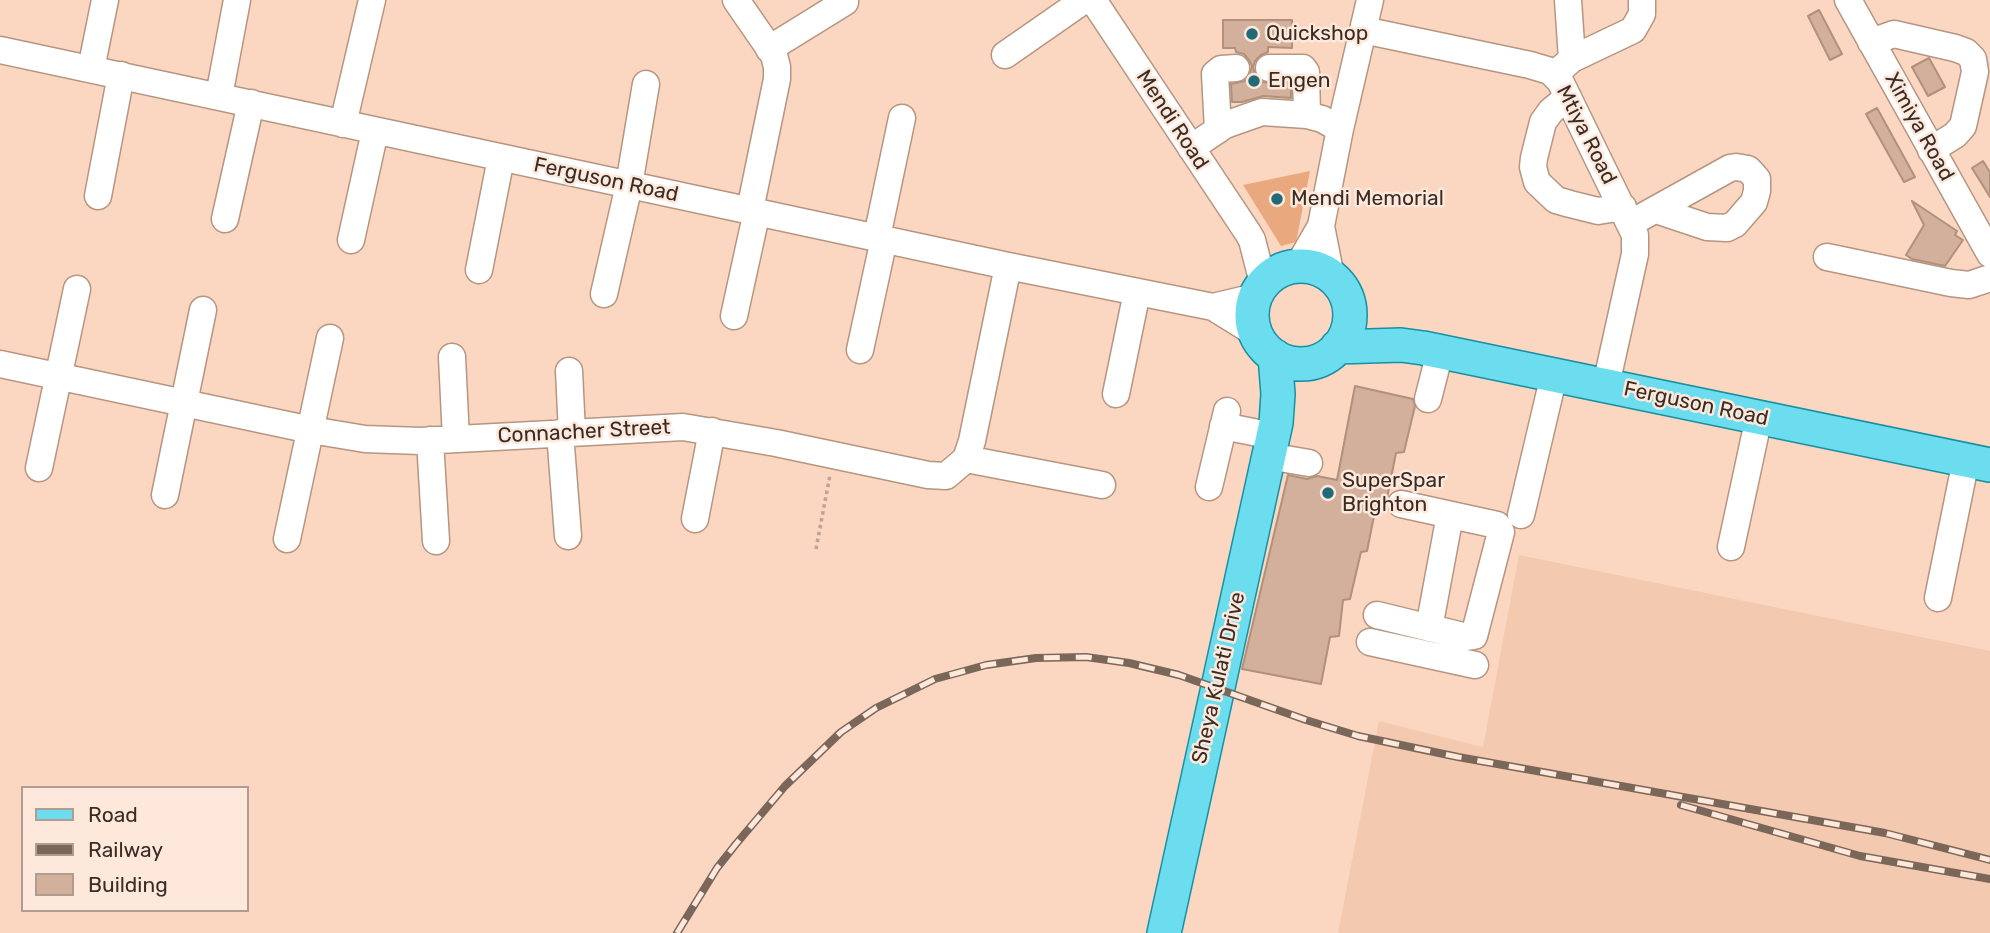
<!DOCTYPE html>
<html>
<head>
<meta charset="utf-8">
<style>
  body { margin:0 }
  #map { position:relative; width:1990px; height:933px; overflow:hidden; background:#fbd7c2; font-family:Rubik,sans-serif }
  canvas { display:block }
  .legend { position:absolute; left:21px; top:786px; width:228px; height:126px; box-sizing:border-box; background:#fde8db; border:2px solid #af9d92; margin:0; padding:9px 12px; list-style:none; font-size:21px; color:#392c24 }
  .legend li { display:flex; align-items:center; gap:14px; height:35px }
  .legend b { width:35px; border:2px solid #af9d92 }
</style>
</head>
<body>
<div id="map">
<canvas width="1990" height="933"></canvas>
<ul class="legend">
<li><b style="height:9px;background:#6bddef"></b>Road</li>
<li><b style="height:9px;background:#7b665a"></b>Railway</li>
<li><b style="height:19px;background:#d2b09b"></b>Building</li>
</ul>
</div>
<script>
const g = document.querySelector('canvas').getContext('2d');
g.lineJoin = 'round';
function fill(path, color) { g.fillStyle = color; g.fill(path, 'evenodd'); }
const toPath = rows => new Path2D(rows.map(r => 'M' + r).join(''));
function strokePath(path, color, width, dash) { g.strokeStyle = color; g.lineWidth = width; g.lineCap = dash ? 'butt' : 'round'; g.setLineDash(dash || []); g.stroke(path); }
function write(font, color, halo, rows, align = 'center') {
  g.font = font + ' Rubik,sans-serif'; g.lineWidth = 5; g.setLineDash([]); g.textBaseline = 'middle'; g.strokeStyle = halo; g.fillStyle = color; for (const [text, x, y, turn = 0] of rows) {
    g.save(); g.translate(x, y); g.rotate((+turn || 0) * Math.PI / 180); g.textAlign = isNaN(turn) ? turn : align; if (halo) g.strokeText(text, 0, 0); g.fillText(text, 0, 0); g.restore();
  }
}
fill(toPath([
  [1519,555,1990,651,1990,933,1338,933,1379,721,1483,747]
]), '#f3c9af');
fill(toPath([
  [1310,171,1296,242,1281,246,1243,185]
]), '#eaa87e');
const building = toPath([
  [1819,10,1842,54,1830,60,1808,16,1819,10],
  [1223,20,1292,20,1292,48,1268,47,1268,52,1261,55,1255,61,1253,67,1255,75,1262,82,1291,84,1291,98,1263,96,1242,102,1232,102,1231,84,1245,81,1250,74,1252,66,1249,60,1244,54,1236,52,1235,48,1223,48,1223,20],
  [1929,58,1945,87,1928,96,1912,67,1929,58],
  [1877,108,1915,177,1904,182,1866,114,1877,108],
  [1983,161,1990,172,1990,197,1972,168,1983,161],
  [1912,201,1957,231,1955,235,1963,240,1945,266,1912,259,1906,255,1924,225,1912,201],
  [1355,386,1413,399,1415,406,1404,452,1396,453,1387,498,1386,501,1377,501,1367,551,1361,552,1350,599,1343,600,1339,636,1330,637,1321,684,1242,669,1288,475,1307,479,1317,476,1337,480,1355,386]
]);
fill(building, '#d2b09b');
strokePath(building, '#b1907c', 2);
const minor = toPath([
  [736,0,774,55,777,67,777,79,750,210],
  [1093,0,1248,233,1252,240,1263,283],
  [1568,0,1572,59],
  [1848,0,1990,254],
  [1363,30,1530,65,1550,71,1560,81,1635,235,1635,254,1606,385],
  [1871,42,1894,34,1955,48,1966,52,1973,59,1975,72,1963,126,1955,135,1931,150],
  [769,49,845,2],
  [0,50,1008,266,1213,307,1255,333],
  [1005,55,1084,0],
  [1269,68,1303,68,1306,72,1307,115],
  [91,69,105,0],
  [1555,74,1572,59,1633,30,1642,14,1642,0],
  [219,96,237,0],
  [1568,97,1551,111,1543,122,1534,158,1533,167,1537,182,1556,200,1570,204,1598,211,1623,207],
  [343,124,372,0],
  [1218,130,1215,74,1221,69,1236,68],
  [1191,148,1225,125,1262,112,1307,115,1322,119,1340,129],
  [98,196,121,75],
  [225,219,251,103],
  [1631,223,1730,168,1736,167,1748,169,1757,179,1757,191,1754,202,1735,224,1727,228,1707,227,1656,210],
  [1321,226,1331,277],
  [877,237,902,118],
  [351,240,375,131],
  [1827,257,1951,283,1969,285,1990,278],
  [1298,266,1321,226,1340,129,1370,0],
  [479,270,501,158],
  [604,294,629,185,646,84],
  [1213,307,1255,297],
  [734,316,757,211],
  [860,350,884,239],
  [452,357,456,439],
  [0,364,311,430,365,439,420,441,683,427,776,443,928,475,946,476,966,459,972,441,1008,266],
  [569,371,572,433],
  [1116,394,1137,292],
  [1428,399,1440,352],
  [1223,426,1273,436],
  [560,433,568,536],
  [430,440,436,541],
  [1268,456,1309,463],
  [966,459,1102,485],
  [39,468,77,289],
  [1209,487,1227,411],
  [165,495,203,310],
  [1521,515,1554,375],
  [695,519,712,431],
  [287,539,330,338],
  [1731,547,1759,417],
  [1938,598,1966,460],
  [1377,615,1467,637,1474,636,1501,532,1497,525,1401,504],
  [1429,628,1450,515],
  [1370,642,1475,665]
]);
const major = toPath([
  '1252 315a49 49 0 1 1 98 0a49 49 0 1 1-98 0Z',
  [1337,347,1401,345,1423,348,1990,465],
  [1164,933,1276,423,1278,394,1275,356]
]);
strokePath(minor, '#b69581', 29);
strokePath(major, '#1990a1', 36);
strokePath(toPath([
  [816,549,830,475]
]), '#c0a392', 3.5, [3.5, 3.5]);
strokePath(minor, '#fff', 26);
strokePath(major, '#6bddef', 33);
const rail = toPath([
  [1681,805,1860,856,1990,879],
  [677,933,717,868,736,844,785,786,841,732,876,708,935,679,986,665,1036,658,1086,657,1129,663,1179,675,1306,720,1358,736,1458,757,1885,833,1990,860]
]);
strokePath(rail, '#7b665a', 8);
strokePath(rail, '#fde8db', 5, [16]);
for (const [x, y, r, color] of [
  [1252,34,7,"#236a78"],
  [1254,81,7,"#236a78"],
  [1277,199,7,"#236a78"],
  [1328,493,7,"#236a78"]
]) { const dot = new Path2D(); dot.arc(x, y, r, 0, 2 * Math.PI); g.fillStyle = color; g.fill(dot); strokePath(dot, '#fde8db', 2.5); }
write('21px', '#392c24', '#fde8db', [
  ["Quickshop",1266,34],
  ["Engen",1268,81],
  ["Mendi Memorial",1291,199],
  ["SuperSpar",1342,481],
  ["Brighton",1342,505]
], 'left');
write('21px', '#392c24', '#fde8db', [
  ["Mendi Road",1172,120,57],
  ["Ximiya Road",1919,127,61],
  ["Mtiya Road",1586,135,63],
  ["Ferguson Road",606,180,12],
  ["Ferguson Road",1696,404,12],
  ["Connacher Street",584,432,-3],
  ["Sheya Kulati Drive",1219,678,-77]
]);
</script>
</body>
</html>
